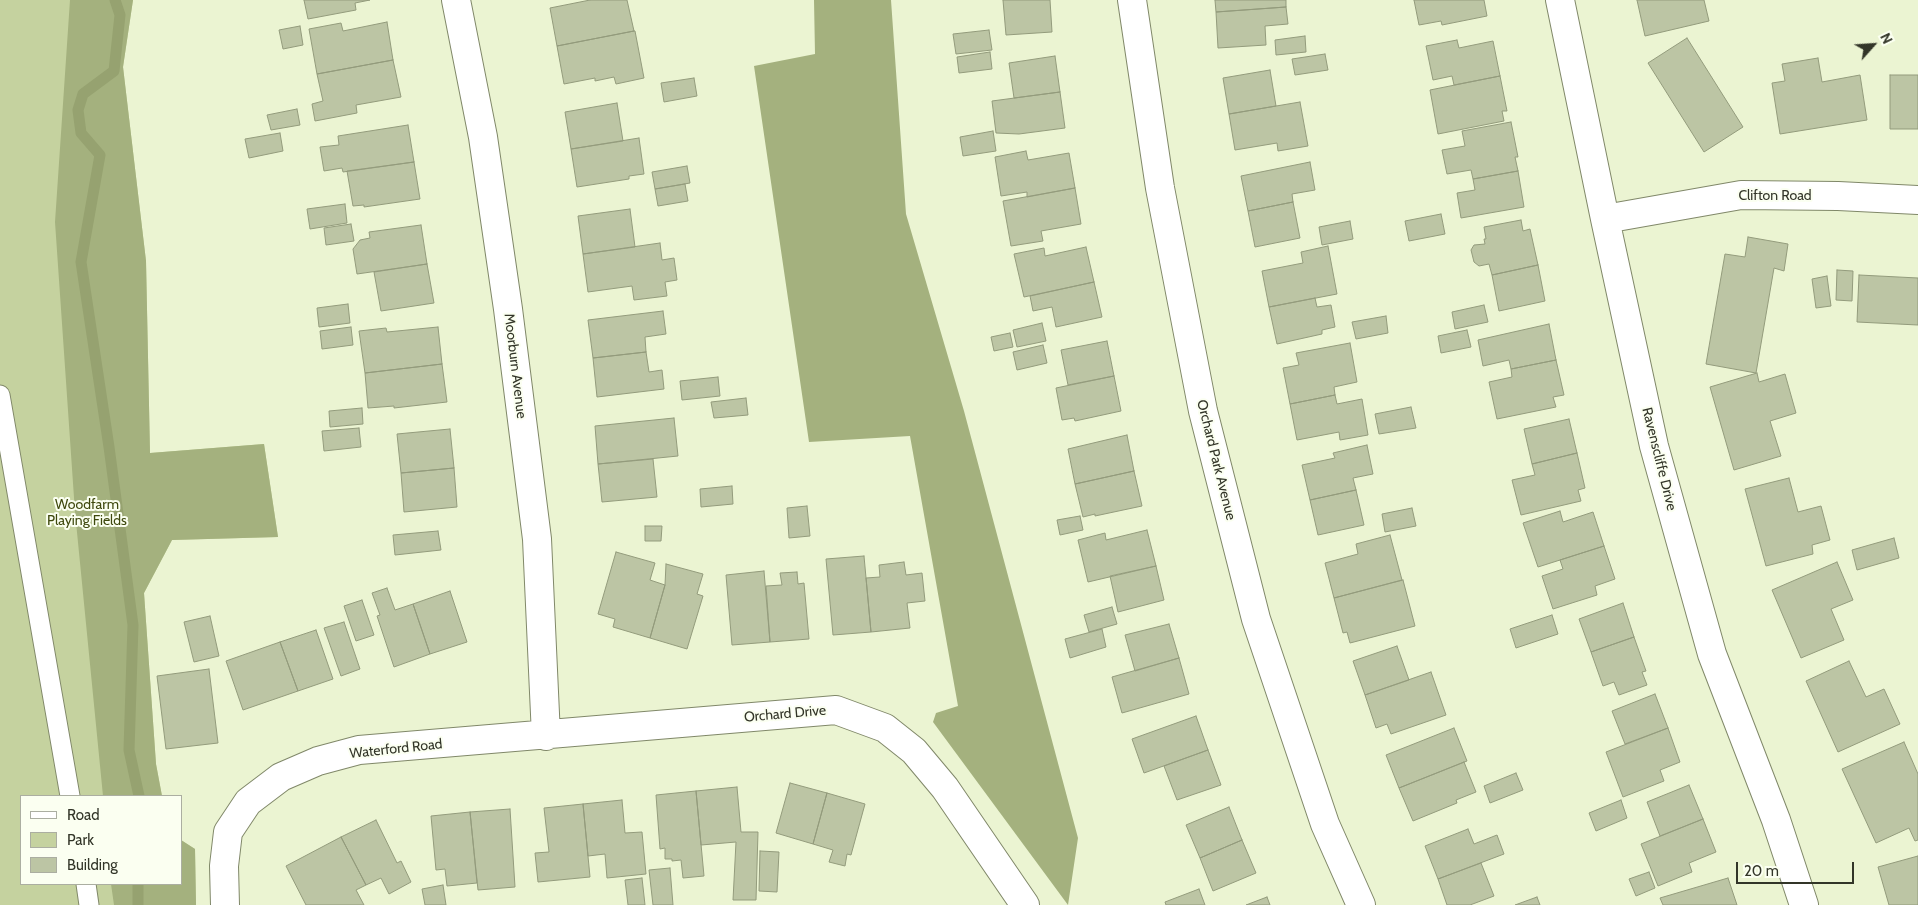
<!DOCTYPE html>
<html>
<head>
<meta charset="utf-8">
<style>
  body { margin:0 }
  #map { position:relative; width:1918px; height:905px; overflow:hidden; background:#ebf4d2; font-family:Cabin,sans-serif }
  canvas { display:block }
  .legend { position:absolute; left:20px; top:795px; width:162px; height:90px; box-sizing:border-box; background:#fbfff1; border:1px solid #abaea1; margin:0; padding:6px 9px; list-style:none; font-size:15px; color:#323528 }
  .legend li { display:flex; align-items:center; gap:10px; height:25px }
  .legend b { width:25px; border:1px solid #abaea1 }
  .north { position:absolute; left:1848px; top:20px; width:50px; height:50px; -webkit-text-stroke:4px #fbfff1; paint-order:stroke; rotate:64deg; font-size:14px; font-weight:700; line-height:20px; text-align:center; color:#323528 }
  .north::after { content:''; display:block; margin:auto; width:18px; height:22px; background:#323528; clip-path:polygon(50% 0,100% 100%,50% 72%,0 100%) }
  .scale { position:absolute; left:1736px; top:862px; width:118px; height:22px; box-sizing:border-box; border:2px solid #323528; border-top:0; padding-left:6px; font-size:15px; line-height:18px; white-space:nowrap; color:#323528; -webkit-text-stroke:4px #fbfff1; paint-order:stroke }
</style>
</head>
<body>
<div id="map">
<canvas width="1918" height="905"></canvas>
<ul class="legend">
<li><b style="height:6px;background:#fff"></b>Road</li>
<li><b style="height:14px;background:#c5d29f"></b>Park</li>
<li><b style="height:14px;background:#bcc5a4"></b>Building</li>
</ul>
<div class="north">N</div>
<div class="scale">20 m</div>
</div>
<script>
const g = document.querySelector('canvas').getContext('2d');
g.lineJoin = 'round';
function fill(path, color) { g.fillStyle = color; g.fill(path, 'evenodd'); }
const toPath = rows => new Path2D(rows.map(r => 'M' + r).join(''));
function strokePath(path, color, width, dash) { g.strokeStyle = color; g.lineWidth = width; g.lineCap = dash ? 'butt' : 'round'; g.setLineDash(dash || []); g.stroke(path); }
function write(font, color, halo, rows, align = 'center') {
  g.font = font + ' Cabin,sans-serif'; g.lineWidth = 4; g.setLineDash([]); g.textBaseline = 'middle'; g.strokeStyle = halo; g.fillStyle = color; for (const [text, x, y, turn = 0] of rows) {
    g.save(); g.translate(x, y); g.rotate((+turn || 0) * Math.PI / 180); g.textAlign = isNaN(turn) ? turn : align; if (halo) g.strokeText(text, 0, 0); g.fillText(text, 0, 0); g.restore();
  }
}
fill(toPath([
  [0,0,133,0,123,67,146,261,150,453,264,444,278,537,172,540,144,593,156,764,162,796,21,796,21,884,181,884,181,840,195,849,196,905,0,905]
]), '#c5d29f');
fill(toPath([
  [70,0,133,0,123,67,146,261,150,453,264,444,278,537,172,540,144,593,156,764,162,796,103,796,75,512,55,222],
  [814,0,891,0,906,214,964,411,1078,838,1068,905,933,722,936,713,958,706,910,436,809,442,754,66,815,54],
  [181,840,195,849,196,905,114,905,111,884,181,884]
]), '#a4b17e');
strokePath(toPath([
  [115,0,120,15,114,71,83,94,78,110,81,133,100,155,81,262,109,447,133,625,129,750,139,796],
  [138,905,138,884]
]), '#96a270', 11);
const building = toPath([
  [304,0,370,0,355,3,356,10,308,19,304,0],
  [590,0,627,0,634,31,557,46,550,8,590,0],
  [1003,0,1050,0,1052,32,1006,35,1003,0],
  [1215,0,1286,0,1286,7,1216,12,1215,0],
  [1414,0,1484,0,1487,16,1442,25,1441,21,1419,25,1414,0],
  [1637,0,1704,0,1709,21,1645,36,1637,0],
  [1286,7,1288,24,1265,26,1266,45,1218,48,1216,12,1286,7],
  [387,22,393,60,317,74,309,29,341,23,343,31,387,22],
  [300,26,303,45,283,49,279,30,300,26],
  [989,30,992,50,956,54,953,34,989,30],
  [634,31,635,31,644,78,616,84,614,77,595,81,595,78,564,84,557,46,634,31],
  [1305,36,1306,52,1276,55,1275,40,1305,36],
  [1687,38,1743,127,1704,152,1648,63,1687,38],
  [1457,40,1459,48,1493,41,1500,76,1454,85,1452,76,1433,80,1426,46,1457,40],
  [990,52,992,69,959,73,957,57,990,52],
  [1325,54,1328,70,1295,75,1292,59,1325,54],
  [1055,56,1060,92,1014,98,1009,63,1055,56],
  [1818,58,1822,82,1860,75,1867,120,1780,134,1772,83,1785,81,1782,64,1818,58],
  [393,60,401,97,356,105,357,113,315,121,312,104,323,101,317,74,393,60],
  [1270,70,1276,106,1229,114,1223,78,1270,70],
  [1890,75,1918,75,1918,129,1890,129,1890,75],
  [1500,76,1507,111,1502,111,1504,121,1438,134,1430,90,1500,76],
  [694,78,697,96,664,102,661,83,694,78],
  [1060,92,1065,128,1019,134,996,133,992,101,1060,92],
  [1300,102,1308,146,1278,151,1277,143,1235,150,1229,114,1300,102],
  [617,103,623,141,571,149,565,112,617,103],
  [297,109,300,125,271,130,267,115,297,109],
  [1511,122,1518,157,1515,157,1518,171,1473,179,1471,170,1447,174,1442,150,1465,146,1462,131,1511,122],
  [408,125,414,162,343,172,342,168,324,171,320,147,339,145,338,136,408,125],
  [993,131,996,151,963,156,960,137,993,131],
  [280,133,283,151,249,158,245,139,280,133],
  [639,138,644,174,629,176,629,179,577,187,571,149,639,138],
  [1026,151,1028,160,1069,153,1075,188,1027,197,1027,192,1001,196,995,157,1026,151],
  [414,162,420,199,364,207,364,205,353,206,347,171,414,162],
  [1310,162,1315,190,1292,194,1293,202,1248,211,1241,176,1310,162],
  [687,166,690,183,655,189,652,172,687,166],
  [1518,171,1524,207,1461,218,1457,193,1475,190,1473,179,1518,171],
  [685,184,688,201,658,206,655,189,685,184],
  [1075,188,1081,224,1041,231,1043,241,1011,246,1003,201,1075,188],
  [1293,202,1300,238,1255,247,1248,211,1293,202],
  [345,204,347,223,310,229,307,209,345,204],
  [630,209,635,247,583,254,578,216,630,209],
  [1441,214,1445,234,1409,241,1405,221,1441,214],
  [1521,220,1523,231,1530,229,1538,265,1492,275,1489,264,1479,266,1474,262,1471,250,1474,245,1485,244,1484,239,1486,239,1484,227,1521,220],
  [1350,221,1353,239,1322,245,1319,227,1350,221],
  [351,224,354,241,326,245,324,228,351,224],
  [421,225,427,264,357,274,353,249,360,240,370,238,369,232,421,225],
  [1748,237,1788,244,1784,271,1774,268,1756,373,1706,364,1725,254,1745,257,1748,237],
  [660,243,662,260,674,258,677,280,665,282,667,296,634,300,632,286,588,292,583,254,660,243],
  [1328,246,1337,294,1269,307,1262,271,1303,263,1301,252,1328,246],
  [1086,247,1094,282,1024,297,1014,254,1044,248,1045,256,1086,247],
  [427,264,434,303,381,311,374,272,427,264],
  [1538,265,1545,301,1499,311,1492,275,1538,265],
  [1837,270,1853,271,1852,301,1836,300,1837,270],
  [1859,275,1918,278,1918,325,1857,322,1859,275],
  [1827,276,1831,306,1816,308,1812,279,1827,276],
  [1094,282,1102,317,1056,327,1052,307,1033,311,1030,296,1094,282],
  [1315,298,1317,307,1331,305,1335,327,1322,330,1322,334,1277,344,1269,307,1315,298],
  [348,304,350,323,319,327,317,308,348,304],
  [1484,305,1488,322,1455,329,1452,312,1484,305],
  [663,311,666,334,645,337,646,352,593,358,588,320,663,311],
  [1386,316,1388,333,1356,339,1352,322,1386,316],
  [1042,323,1046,341,1017,347,1013,330,1042,323],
  [1549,324,1556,360,1511,369,1509,360,1483,366,1478,340,1549,324],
  [351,327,353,345,322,349,320,331,351,327],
  [438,327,442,364,365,373,359,331,386,328,387,332,438,327],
  [1467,330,1471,347,1441,353,1438,336,1467,330],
  [1010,333,1013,347,994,351,991,337,1010,333],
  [1107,341,1114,376,1068,385,1061,350,1107,341],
  [1350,343,1357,382,1334,387,1335,395,1290,404,1283,368,1299,365,1296,353,1350,343],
  [1043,345,1047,363,1017,370,1013,352,1043,345],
  [646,352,649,372,662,370,664,389,597,397,593,358,646,352],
  [1556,360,1564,395,1553,397,1556,407,1497,419,1489,382,1512,377,1511,369,1556,360],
  [442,364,447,402,394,408,394,406,368,408,365,373,442,364],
  [1757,373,1759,382,1785,374,1796,413,1770,421,1781,456,1734,470,1710,387,1757,373],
  [1114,376,1121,411,1075,421,1074,418,1062,420,1056,388,1114,376],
  [718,377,720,396,682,400,680,381,718,377],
  [1335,395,1337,404,1362,399,1368,435,1340,440,1339,432,1297,440,1290,404,1335,395],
  [746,398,748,415,714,418,711,402,746,398],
  [1411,407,1416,428,1379,434,1375,414,1411,407],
  [362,408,363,424,330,427,329,411,362,408],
  [674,418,678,456,598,464,595,426,674,418],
  [1569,419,1577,453,1532,464,1524,429,1569,419],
  [359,428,361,447,324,451,322,431,359,428],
  [450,429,454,468,401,473,397,434,450,429],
  [1127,435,1134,471,1075,484,1068,449,1127,435],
  [1367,445,1373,474,1353,478,1356,490,1310,500,1302,465,1335,458,1333,453,1367,445],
  [1577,453,1585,488,1578,490,1581,501,1521,515,1512,480,1535,475,1532,464,1577,453],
  [653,459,657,497,602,502,598,464,653,459],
  [454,468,457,507,404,512,401,473,454,468],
  [1134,471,1142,506,1095,516,1095,514,1083,517,1075,484,1134,471],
  [1789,478,1798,512,1821,506,1830,540,1812,545,1813,554,1766,566,1745,489,1789,478],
  [732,486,733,504,701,507,700,489,732,486],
  [1356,490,1364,525,1318,535,1310,500,1356,490],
  [807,506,810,536,789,538,787,508,807,506],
  [1412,508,1416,526,1385,532,1382,514,1412,508],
  [1560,511,1563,522,1593,512,1604,546,1538,567,1523,523,1560,511],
  [1080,516,1083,530,1060,535,1057,520,1080,516],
  [645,526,662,526,661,541,645,541,645,526],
  [1147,530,1156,566,1088,582,1078,540,1105,533,1106,540,1147,530],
  [438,531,441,550,395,555,393,535,438,531],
  [1390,535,1402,580,1334,598,1325,563,1358,554,1356,544,1390,535],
  [1894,538,1899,558,1857,570,1852,550,1894,538],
  [1604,546,1615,579,1595,586,1597,595,1553,609,1542,576,1563,569,1560,560,1604,546],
  [616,552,655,563,650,580,665,585,650,638,613,627,615,619,598,614,616,552],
  [864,556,871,632,833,635,826,559,864,556],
  [904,562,906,575,922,573,925,601,907,603,910,628,871,632,866,578,880,577,879,565,904,562],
  [1837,562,1853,600,1831,609,1844,640,1801,658,1772,590,1837,562],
  [666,564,703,574,697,594,703,596,687,649,650,638,665,585,666,564],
  [1156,566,1164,600,1118,612,1110,576,1156,566],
  [764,571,770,642,732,645,726,575,764,571],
  [797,572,798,584,804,583,809,639,770,642,766,586,782,585,780,573,797,572],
  [1403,580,1415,626,1350,643,1347,632,1343,633,1334,598,1403,580],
  [387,588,395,610,413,604,430,654,394,667,377,616,380,615,372,593,387,588],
  [450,591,467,642,430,654,413,604,450,591],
  [362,600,374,635,356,641,344,606,362,600],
  [1623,603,1634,637,1591,652,1579,619,1623,603],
  [1112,607,1117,624,1089,632,1084,615,1112,607],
  [1552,615,1558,634,1516,648,1510,629,1552,615],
  [210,616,219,656,194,662,184,622,210,616],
  [344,622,360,669,341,676,324,628,344,622],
  [1169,624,1179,658,1135,671,1125,635,1169,624],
  [1102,629,1106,647,1070,658,1065,639,1102,629],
  [316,630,333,679,298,691,280,642,316,630],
  [1634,637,1646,671,1642,672,1647,685,1619,695,1614,682,1603,686,1591,652,1634,637],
  [280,642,298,691,243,710,226,661,280,642],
  [1397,646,1409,680,1365,695,1353,661,1397,646],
  [1179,658,1189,694,1122,713,1112,677,1179,658],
  [1849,661,1866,697,1884,689,1900,724,1838,752,1806,681,1849,661],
  [209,669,218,743,166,749,157,676,209,669],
  [1431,672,1446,715,1391,734,1387,724,1376,728,1365,695,1431,672],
  [1655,694,1668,728,1625,744,1612,711,1655,694],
  [1196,716,1208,750,1144,773,1132,739,1196,716],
  [1454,728,1467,761,1399,788,1386,755,1454,728],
  [1668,728,1680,762,1660,770,1664,781,1623,797,1606,752,1668,728],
  [1904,742,1918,774,1918,840,1915,841,1909,828,1876,843,1842,769,1904,742],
  [1208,750,1221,785,1177,800,1164,766,1208,750],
  [1464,762,1476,792,1456,800,1457,803,1413,821,1399,788,1464,762],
  [1516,773,1523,790,1490,803,1484,786,1516,773],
  [790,783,827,793,813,844,776,833,790,783],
  [1689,785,1703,819,1660,836,1647,802,1689,785],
  [737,787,741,832,758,832,756,900,733,900,736,842,701,845,696,791,737,787],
  [696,791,704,876,683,878,681,860,672,861,672,859,665,859,665,848,660,849,656,795,696,791],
  [827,793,865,804,851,855,847,854,845,866,829,862,833,850,813,844,827,793],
  [622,800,625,833,642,832,646,874,607,878,605,854,588,856,583,804,622,800],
  [1621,800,1627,818,1596,831,1589,813,1621,800],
  [583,804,590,877,538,882,535,853,549,852,544,808,583,804],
  [1229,807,1242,840,1200,858,1186,825,1229,807],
  [510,809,515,887,478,890,470,812,510,809],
  [470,812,477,883,447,886,445,869,436,870,431,816,470,812],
  [1703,819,1716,852,1689,863,1692,872,1658,886,1641,844,1703,819],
  [376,820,397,863,401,861,411,882,389,894,381,878,366,885,341,837,376,820],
  [1468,829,1474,844,1497,835,1504,854,1438,879,1425,846,1468,829],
  [341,837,366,885,356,890,364,905,306,905,286,866,341,837],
  [1242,840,1256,873,1213,891,1200,858,1242,840],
  [760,851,779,852,777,892,759,891,760,851],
  [1918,856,1918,905,1889,905,1878,867,1918,856],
  [1481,863,1494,896,1470,905,1447,905,1438,879,1481,863],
  [670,868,673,905,653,905,649,870,670,868],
  [1649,872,1655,888,1636,896,1629,879,1649,872],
  [642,878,645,905,628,905,625,880,642,878],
  [1728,878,1737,905,1663,905,1660,898,1728,878],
  [443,885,446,905,425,905,422,889,443,885],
  [1199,889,1205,905,1166,905,1165,902,1199,889],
  [1267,897,1270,905,1246,905,1267,897],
  [1537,897,1540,905,1515,905,1537,897]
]);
fill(building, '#bcc5a4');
strokePath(building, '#939b7c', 1);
const service = toPath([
  [0,395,70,796],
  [86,884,89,905]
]);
const minor = toPath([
  [456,0,483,137,508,309,537,539,546,736],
  [1560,0,1605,219,1654,446,1712,654,1776,820,1804,905],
  [1605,219,1741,195,1838,196,1918,200],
  [225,905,224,866,228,832,248,802,281,777,318,761,359,750,836,710,885,728,914,751,945,788,1025,905]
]);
const tertiary = toPath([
  [1132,0,1160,188,1203,411,1256,619,1325,824,1361,905]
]);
strokePath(service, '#808869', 21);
strokePath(minor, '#808869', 30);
strokePath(tertiary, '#808869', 30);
strokePath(service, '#fff', 19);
strokePath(minor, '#fff', 28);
strokePath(tertiary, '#fff', 28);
write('14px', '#323528', '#fbfff1', [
  ["Clifton Road",1775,196],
  ["Moorburn Avenue",515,366,83],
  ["Ravenscliffe Drive",1659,459,76],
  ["Orchard Park Avenue",1216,460,76],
  ["Orchard Drive",785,714,-5],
  ["Waterford Road",396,749,-6]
]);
write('14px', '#3e480d', '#fbfff1', [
  ["Woodfarm",87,505],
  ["Playing Fields",87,521]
]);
</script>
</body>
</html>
